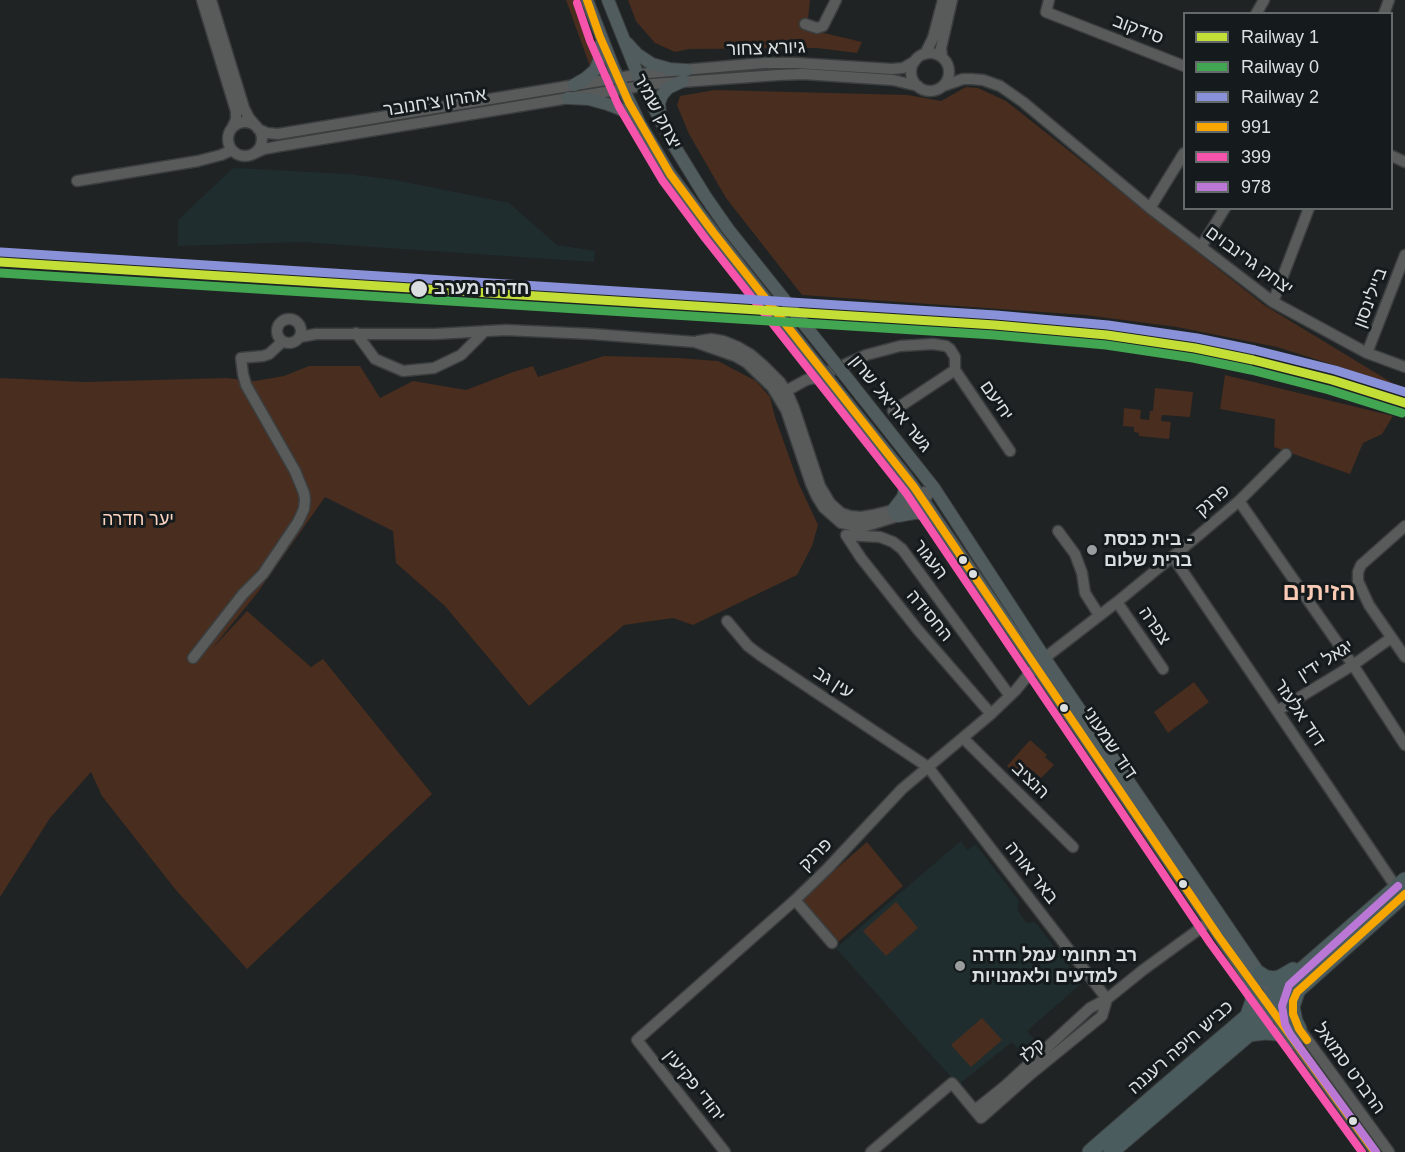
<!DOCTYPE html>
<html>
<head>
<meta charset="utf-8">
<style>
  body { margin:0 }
  #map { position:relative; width:1405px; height:1152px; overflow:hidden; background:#1f2324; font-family:Arial,sans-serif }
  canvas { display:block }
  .legend { position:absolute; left:1183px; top:12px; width:210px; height:198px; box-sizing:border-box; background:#151b1c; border:2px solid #64696a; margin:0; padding:8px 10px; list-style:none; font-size:18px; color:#dbdfe0 }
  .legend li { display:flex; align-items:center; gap:12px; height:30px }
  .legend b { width:30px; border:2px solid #64696a }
</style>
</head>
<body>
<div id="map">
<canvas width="1405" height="1152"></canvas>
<ul class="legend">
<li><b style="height:8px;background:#c3df37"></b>Railway 1</li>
<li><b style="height:8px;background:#41a551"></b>Railway 0</li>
<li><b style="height:8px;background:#8991d9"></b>Railway 2</li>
<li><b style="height:8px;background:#f7a600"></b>991</li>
<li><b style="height:8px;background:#f653ac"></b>399</li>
<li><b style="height:8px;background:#ba77d6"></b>978</li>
</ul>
</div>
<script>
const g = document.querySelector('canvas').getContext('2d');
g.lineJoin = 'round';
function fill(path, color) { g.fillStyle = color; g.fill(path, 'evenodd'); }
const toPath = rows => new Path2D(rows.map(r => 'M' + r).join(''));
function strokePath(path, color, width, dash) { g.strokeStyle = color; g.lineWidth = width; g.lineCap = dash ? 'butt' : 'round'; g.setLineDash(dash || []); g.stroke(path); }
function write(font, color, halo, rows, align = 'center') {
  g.font = font + ' Arial,"Noto Sans Hebrew",sans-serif'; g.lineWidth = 6; g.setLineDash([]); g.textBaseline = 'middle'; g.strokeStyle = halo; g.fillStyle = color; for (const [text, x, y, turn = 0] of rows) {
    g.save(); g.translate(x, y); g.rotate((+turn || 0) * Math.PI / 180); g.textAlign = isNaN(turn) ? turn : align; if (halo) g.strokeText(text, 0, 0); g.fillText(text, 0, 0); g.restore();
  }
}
fill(toPath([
  [236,168,347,174,395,180,509,203,557,245,595,251,594,262,301,242,178,246,178,220,232,169],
  [961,841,967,850,976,845,1019,901,1017,910,1027,923,1035,922,1082,983,1027,1031,1040,1046,1026,1057,1012,1042,958,1085,836,948]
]), '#202d2e');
fill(toPath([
  [566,0,575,0,594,49,595,55,591,69],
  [628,0,810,0,807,29,862,42,857,53,817,48,689,49,675,52,655,43,636,21],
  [966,87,978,88,1006,101,1264,305,1394,384,1277,347,1177,327,1085,315,802,295,726,198,689,134,677,105,680,96,715,90,908,95,941,101],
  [604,356,678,358,718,361,756,381,770,397,775,417,798,482,818,525,812,546,797,575,693,625,673,618,624,625,529,706,445,606,396,563,393,531,325,497,258,592,211,650,247,611,311,667,323,659,432,794,247,969,175,889,102,796,91,772,50,818,0,897,0,378,85,382,226,378,255,381,284,376,309,366,360,366,380,398,413,381,466,390,513,372,533,366,538,377],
  [1225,375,1393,416,1382,434,1363,443,1350,474,1274,447,1275,419,1220,409],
  [1155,388,1193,392,1190,417,1162,415,1161,421,1171,422,1169,439,1139,436,1139,433,1134,432,1134,427,1123,426,1124,408,1141,410,1140,419,1149,420,1150,411,1153,411],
  [1194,682,1209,702,1168,733,1154,712],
  [1030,740,1047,755,1045,757,1054,765,1041,778,1033,771,1023,781,1007,766],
  [867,842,903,886,838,942,800,900],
  [896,902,918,928,886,956,863,931],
  [982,1018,1002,1040,971,1067,951,1045]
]), '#492d1e');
const minor = toPath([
  [202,0,236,111,236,120,232,128],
  [211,0,244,108,249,118,256,126],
  [1049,0,1046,12,1184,66],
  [1256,14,1264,0],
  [1384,14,1389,0],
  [805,24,817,28,823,26,836,0],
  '911 72a19 19 0 1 1 38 0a19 19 0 1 1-38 0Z',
  [925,54,933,38,943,0],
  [942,57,941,48,952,0],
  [943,86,963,79,971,79,983,80,1000,86,1023,102,1150,208,1273,302,1367,353,1405,367],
  '228 139a17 17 0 1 1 34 0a17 17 0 1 1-34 0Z',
  [258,129,267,133,278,134,648,73,764,63,796,63,892,69,903,68,915,61],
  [253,154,264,149,280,146,653,84,778,75,803,74,893,80,918,86],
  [1392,156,1405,162],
  [77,181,198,161,221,155,232,150],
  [1150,208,1184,153],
  [1201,247,1225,208],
  [1273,302,1309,208],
  '277 331a12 12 0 1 1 24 0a12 12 0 1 1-24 0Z',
  [356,333,375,359,403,371,434,368,461,355,485,331],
  [300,337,316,334,435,334,506,330,592,334,695,342,735,356,747,363,772,387,786,410,811,484,817,497,824,508,841,523,854,526,866,526,898,516,923,500,934,488],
  [698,341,711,339,723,341,738,347,750,354,763,365,780,382,788,394,794,408,820,486,830,503,841,513,850,516,861,517,873,515,893,510,924,492],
  [1367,353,1405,255],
  [782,396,786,391,806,380,815,378,866,355,900,346,933,344,946,346,950,349,955,357,955,370,1010,451],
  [893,411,955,370],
  [1239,501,1353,665,1405,745],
  [1405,526,1361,565,1358,572,1358,581,1369,605,1405,657],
  [1058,531,1075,554,1082,573,1085,593,1099,615],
  [846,535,880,537,893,542,902,549,1010,696],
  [846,535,861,558,918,630,991,714],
  [1173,557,1396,887],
  [1117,602,1163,669],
  [727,621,748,646,760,655,928,767,1107,999],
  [193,658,243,594,263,574,298,522,304,509,305,499,304,493,295,471,246,385,243,374,241,358,263,356,269,354,282,342],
  [1277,711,1353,665,1391,638],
  [963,738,1073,847],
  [795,900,832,943],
  [1273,1013,1375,1152],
  [1296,1024,1389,1152],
  [975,1110,1005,1086,1090,1008,1107,999,1143,970,1209,922],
  [725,1152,637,1040,795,900,827,869,902,789,991,714,1016,690,1029,674,1051,653,1117,602,1199,535,1239,501,1286,454],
  [871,1152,952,1083,981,1118,1032,1073,1102,1016,1107,999]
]);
const major = toPath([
  [587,0,614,69,640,124,670,174,713,232],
  [608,0,642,85,673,144,705,196,728,229],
  [627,43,637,54,652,64,670,69,686,70],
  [574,85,586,78,595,70,600,58,601,44],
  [568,98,589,99,607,104,625,111,637,121],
  [660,115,659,103,662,95,668,88,683,81],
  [847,378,934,488,1048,663,1278,1001],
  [833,385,904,474,923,500,1255,988],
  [893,510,903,497,906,485,904,474],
  [898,516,914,513,921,513,930,515,936,520]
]);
const highway = toPath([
  [1260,974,1266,978,1275,979,1281,977,1293,970],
  [1297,992,1292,1007,1295,1021,1299,1029],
  [1248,1015,1253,1001,1253,988,1250,981],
  [1249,1034,1265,1032,1277,1033,1285,1035,1295,1042],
  [1090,1152,1160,1091,1289,981,1405,880],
  [1111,1152,1249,1034,1405,894]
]);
strokePath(minor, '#3b3e3f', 13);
strokePath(major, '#3b3e3f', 14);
strokePath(highway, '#3b3e3f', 17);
strokePath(minor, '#595b5b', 10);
strokePath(major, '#505c5d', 12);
strokePath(highway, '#4a5c5e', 15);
const majorBridge = toPath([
  [728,229,847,378],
  [713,232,833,385]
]);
strokePath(majorBridge, '#3b3e3f', 14, []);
strokePath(majorBridge, '#505c5d', 12);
strokePath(toPath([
  [587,0,600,37,629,103,670,174,713,232,914,487,1219,937,1375,1152],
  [1307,1040,1299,1029,1293,1014,1293,1001,1297,992,1405,894]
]), '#f7a600', 8);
strokePath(toPath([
  [577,3,590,41,619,107,662,180,705,238,906,493,1210,943,1362,1152]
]), '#f653ac', 8);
strokePath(toPath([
  [1376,1152,1290,1034,1285,1024,1282,1006,1289,985,1398,886]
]), '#ba77d6', 8);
strokePath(toPath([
  [0,262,995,325,1107,335,1195,348,1253,360,1332,380,1405,403]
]), '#c3df37', 9);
strokePath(toPath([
  [0,273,994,335,1106,345,1193,358,1251,370,1329,390,1402,413]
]), '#41a551', 9);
strokePath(toPath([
  [1,252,996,315,1108,325,1197,338,1255,350,1335,370,1405,392]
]), '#8991d9', 9);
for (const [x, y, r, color] of [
  [419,289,9,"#dbdfe0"],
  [1092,550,6,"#999d9e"],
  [963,560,5,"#dbdfe0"],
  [973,574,5,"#dbdfe0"],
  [1064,708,5,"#dbdfe0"],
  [1183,884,5,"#dbdfe0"],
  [960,966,6,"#999d9e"],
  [1353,1121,5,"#dbdfe0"]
]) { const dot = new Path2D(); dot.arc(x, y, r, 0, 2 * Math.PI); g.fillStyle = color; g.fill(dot); strokePath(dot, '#151b1c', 2); }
write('18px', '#dbdfe0', '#151b1c', [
  ["סידקוב",1138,30,21],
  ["גיורא צחור",766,49,-2],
  ["אהרון צ'חנובר",435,103,-9],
  ["יצחק שמיר",657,112,62],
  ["יצחק גרינבוים",1249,261,36],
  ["ביילינסון",1371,298,-69],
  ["יחיעם",996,401,55],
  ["גשר אריאל שרון",890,404,51],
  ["פרנק",1213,501,-41],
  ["העגור",930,560,53],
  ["החסידה",929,616,50],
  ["צפרה",1154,626,56],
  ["יגאל ידין",1326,661,-32],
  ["עין גב",833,683,33],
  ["דוד אלעזר",1299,713,56],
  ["דוד שמעוני",1109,743,56],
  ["הנציב",1030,781,44],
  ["פרנק",816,855,-45],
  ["באר אורה",1031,873,52],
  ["כביש חיפה רעננה",1181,1048,-41],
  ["קלז",1033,1051,-39],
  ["הרברט סמואל",1349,1069,54],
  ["יהודי פקיעין",694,1086,51]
]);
write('bold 18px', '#dbdfe0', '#151b1c', [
  ["חדרה מערב",434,289]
], 'left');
write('18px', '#fcd3bf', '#151b1c', [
  ["יער חדרה",138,520]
]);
write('bold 18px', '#dbdfe0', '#151b1c', [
  ["בית כנסת -",1104,540],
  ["ברית שלום",1104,561],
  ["רב תחומי עמל חדרה",972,956],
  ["למדעים ולאמנויות",972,977]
], 'left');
write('bold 24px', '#f9cbb5', '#151b1c', [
  ["הזיתים",1319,593]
]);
</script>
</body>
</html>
